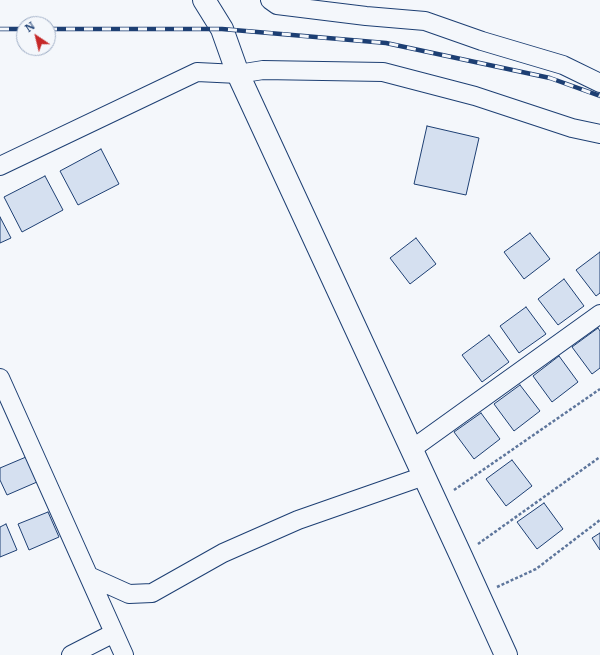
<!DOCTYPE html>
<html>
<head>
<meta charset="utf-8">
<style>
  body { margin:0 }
  #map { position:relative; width:600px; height:655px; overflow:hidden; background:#f4f7fb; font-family:Merriweather,serif }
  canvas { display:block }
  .north { position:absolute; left:16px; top:16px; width:40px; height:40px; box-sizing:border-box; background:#f4f7fb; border:1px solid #9eadc5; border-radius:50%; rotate:325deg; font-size:11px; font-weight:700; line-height:16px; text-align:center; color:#1d3f73 }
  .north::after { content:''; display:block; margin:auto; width:14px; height:18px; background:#c62828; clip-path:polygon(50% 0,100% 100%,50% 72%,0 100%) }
</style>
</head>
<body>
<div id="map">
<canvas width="600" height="655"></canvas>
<div class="north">N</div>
</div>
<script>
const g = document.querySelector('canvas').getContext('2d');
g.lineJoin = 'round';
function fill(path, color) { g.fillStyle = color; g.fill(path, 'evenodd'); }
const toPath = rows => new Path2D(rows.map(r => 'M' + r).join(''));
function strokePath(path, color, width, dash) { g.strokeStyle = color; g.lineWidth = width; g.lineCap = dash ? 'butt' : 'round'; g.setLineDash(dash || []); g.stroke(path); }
const building = toPath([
  [427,126,479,138,466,195,414,184,427,126],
  [101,149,119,184,78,205,60,171,101,149],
  [45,176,63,210,22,232,4,197,45,176],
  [0,217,11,238,0,243,0,217],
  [530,233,550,259,524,279,504,252,530,233],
  [416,238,436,264,410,284,390,258,416,238],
  [600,252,600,293,596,296,576,270,600,252],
  [564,279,584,306,558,325,538,299,564,279],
  [526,307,546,334,519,353,500,326,526,307],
  [598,328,600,331,600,368,592,374,572,347,598,328],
  [489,335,509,362,482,382,462,355,489,335],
  [559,356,578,382,552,402,533,376,559,356],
  [520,385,540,411,514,431,494,404,520,385],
  [481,413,500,439,474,459,454,432,481,413],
  [26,457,37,482,7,495,0,480,0,468,26,457],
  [512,460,532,486,506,506,486,479,512,460],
  [544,503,563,529,537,549,517,522,544,503],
  [48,512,59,537,29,550,18,524,48,512],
  [6,524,17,550,0,557,0,527,6,524],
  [600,533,600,550,592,538,600,533]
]);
fill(building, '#d5e0f0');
strokePath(building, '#1d3f73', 1);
const street = toPath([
  [270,0,277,5,366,16,425,21,482,41,563,65,600,83],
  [0,166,197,72,238,74,263,70,383,72,475,96,572,128,600,134],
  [0,378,124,655],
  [412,449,600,314],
  [89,576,129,594,152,593,223,553,298,520,424,476],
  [71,655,114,633]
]);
const secondary = toPath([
  [204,0,222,29,238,74,461,556,506,655]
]);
strokePath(street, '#1d3f73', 20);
strokePath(secondary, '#1d3f73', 24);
strokePath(toPath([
  [454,490,600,389],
  [478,544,600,457],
  [497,587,536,569,600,520]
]), '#5e769c', 2.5, [3, 2]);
strokePath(street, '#f4f7fb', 18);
strokePath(secondary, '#f4f7fb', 22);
const rail = toPath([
  [0,29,24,29],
  [48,29,222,29,386,43,550,78,600,96]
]);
strokePath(rail, '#1d3f73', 4.5);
strokePath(rail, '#f4f7fb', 3, [9]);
</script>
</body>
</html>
